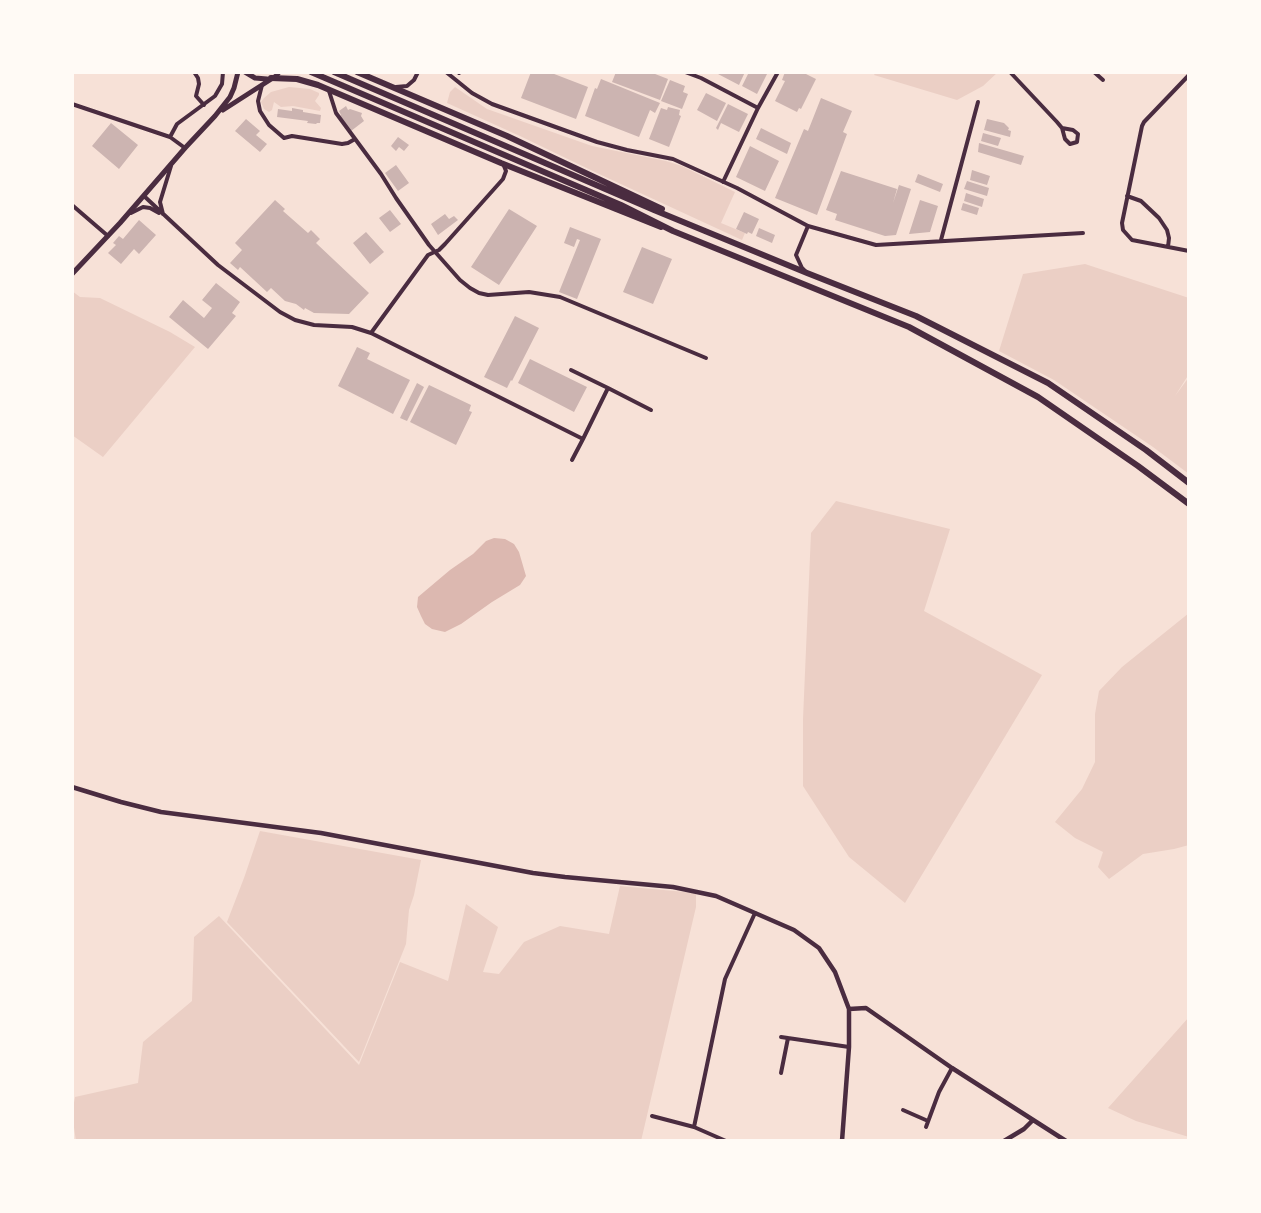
<!DOCTYPE html>
<html>
<head>
<meta charset="utf-8">
<style>
  body { margin:0 }
  #map { position:relative; width:1261px; height:1213px; overflow:hidden; background:#f7e1d7; font-family:Helvetica,sans-serif }
  canvas { display:block }
  .frame { position:absolute; inset:0; border:74px solid #fffaf5; pointer-events:none }
</style>
</head>
<body>
<div id="map">
<canvas width="1261" height="1213"></canvas>
<div class="frame"></div>
</div>
<script>
const g = document.querySelector('canvas').getContext('2d');
g.lineJoin = 'round';
function fill(path, color) { g.fillStyle = color; g.fill(path, 'evenodd'); }
const toPath = rows => new Path2D(rows.map(r => 'M' + r).join(''));
function strokePath(path, color, width, dash) { g.strokeStyle = color; g.lineWidth = width; g.lineCap = dash ? 'butt' : 'round'; g.setLineDash(dash || []); g.stroke(path); }
fill(toPath([
  [876,72,998,72,983,86,957,100,874,75],
  [289,87,310,89,319,93,319,95,315,101,321,108,320,111,293,106,281,107,274,102,272,110,269,112,264,109,261,102,264,98,271,92],
  [455,87,487,109,592,146,666,161,682,166,735,192,721,223,745,233,742,240,597,173,520,136,447,103,450,92],
  [1085,264,1189,298,1189,374,1175,396,1189,377,1189,474,1153,447,1054,380,999,351,1023,274],
  [72,291,80,297,100,298,170,332,195,347,103,457,72,435],
  [836,501,950,529,924,611,1042,675,905,903,849,857,803,786,803,719,811,533],
  [1189,613,1189,845,1174,849,1143,854,1109,879,1098,867,1103,852,1075,838,1055,822,1082,789,1095,762,1095,714,1099,691,1122,667],
  [260,831,421,860,414,895,409,910,406,944,359,1062,227,922,244,878],
  [620,886,696,893,696,907,641,1141,76,1141,72,1114,75,1097,138,1083,143,1042,192,1001,194,937,219,916,359,1065,400,962,448,981,466,904,498,927,483,972,499,974,524,942,560,926,609,934],
  [1189,1017,1189,1137,1136,1121,1108,1108]
]), '#ebcfc5');
fill(toPath([
  [494,538,505,539,514,544,519,552,526,576,520,585,492,602,461,624,445,632,432,629,425,624,421,616,417,607,418,597,450,570,473,554,486,541]
]), '#dcb8b0');
fill(toPath([
  [531,72,549,72,588,87,576,119,521,98],
  [616,72,650,72,668,79,660,100,612,82],
  [720,72,745,72,739,85,718,74],
  [749,72,768,72,757,94,742,86],
  [785,72,802,72,816,79,801,109,799,108,797,112,775,101,785,81,782,80],
  [601,79,660,103,655,113,650,110,639,137,585,116,595,88,597,89],
  [670,80,685,86,683,92,688,94,682,109,661,101],
  [706,93,726,103,717,121,697,110],
  [821,98,852,111,843,132,847,134,817,215,775,198,804,129,808,131],
  [728,104,748,114,739,132,721,123,718,130,716,128],
  [346,106,348,110,350,109,362,113,361,116,364,121,351,131,340,116,341,115,339,111],
  [668,107,680,110,679,115,681,116,669,147,649,139,661,108,667,110],
  [292,108,303,110,303,112,321,115,320,123,317,123,316,124,307,123,308,121,277,117,278,109,292,111],
  [246,119,260,131,256,135,267,144,260,152,235,131],
  [987,119,1004,123,1009,128,1008,130,1011,131,1010,137,984,130],
  [111,123,138,145,119,169,92,146],
  [761,128,791,143,787,154,756,139],
  [983,133,1001,138,998,146,981,141],
  [398,137,409,145,404,151,399,147,396,151,391,146],
  [979,143,1024,156,1021,165,978,152],
  [750,146,779,161,765,191,736,177],
  [396,165,409,183,398,191,385,173],
  [972,170,990,176,987,185,970,180],
  [841,171,897,189,893,203,899,185,911,189,896,235,885,236,835,220,837,214,826,210],
  [918,174,943,184,940,192,915,182],
  [967,181,989,188,987,196,964,189],
  [966,193,984,199,982,207,964,201],
  [275,200,285,209,283,211,308,233,311,230,320,239,316,243,369,293,349,314,314,313,305,308,304,310,296,304,285,301,271,288,267,292,240,267,238,270,230,263,242,250,235,243],
  [920,200,938,206,930,232,909,234],
  [963,203,979,208,977,215,961,210],
  [509,209,537,226,499,285,471,267],
  [390,210,401,224,390,232,379,218],
  [744,212,759,219,752,234,748,232,747,234,736,229],
  [445,214,449,219,454,216,458,220,438,235,431,224],
  [139,220,156,235,139,254,134,249,121,264,108,253,116,245,113,243,119,236,123,239],
  [570,227,601,239,577,299,559,292,580,240,577,239,574,247,564,243],
  [759,228,775,235,772,243,756,236],
  [366,232,384,252,370,264,353,243],
  [642,247,672,259,653,304,623,292],
  [216,283,240,302,232,313,236,316,208,349,169,317,183,300,204,318,212,308,202,300],
  [515,316,539,328,512,381,511,380,507,388,484,377],
  [357,347,370,353,367,359,410,380,393,414,338,386],
  [530,359,587,387,574,412,518,383],
  [417,383,424,387,407,421,400,418],
  [429,385,471,405,469,411,472,412,456,445,410,422]
]), '#ccb4b1');
strokePath(toPath([
  [194,72,198,78,199,84,196,96,204,105],
  [446,72,472,93,492,104,597,142,627,150,673,159,737,188,808,226,876,245,1083,233],
  [685,72,701,78,758,108],
  [1010,72,1057,122,1062,128,1065,139,1070,144,1077,142,1078,134,1073,130,1062,128],
  [1094,72,1103,80],
  [459,73,460,72],
  [1189,75,1144,122,1142,126,1122,223,1123,230,1132,240,1189,251],
  [262,85,258,101,260,111,269,125,284,138,292,136,342,144,348,143,355,139],
  [396,87,407,86,414,80,418,72],
  [329,91,336,113,381,174,396,198,429,245,460,280,470,288,479,293,488,295,529,292,560,297,706,358],
  [72,104,170,137,185,148],
  [170,137,177,124,215,96,222,84,223,72],
  [723,182,758,108,778,72],
  [144,196,218,265,280,312,295,320,314,325,352,327,371,333,583,439,608,388,651,410],
  [1127,196,1141,201,1159,218,1167,230,1169,238,1168,247],
  [72,205,108,236],
  [131,213,143,207,150,208,159,213],
  [163,214,160,202,171,166],
  [941,240,978,102],
  [805,271,802,268,796,255,808,226],
  [371,333,428,255,439,250,445,244,503,179,506,171,504,166],
  [571,370,608,388],
  [572,460,583,439],
  [781,1037,849,1047],
  [781,1073,788,1038],
  [903,1110,928,1121],
  [652,1116,694,1127,726,1141],
  [694,1127,725,979,755,913],
  [926,1127,939,1092,952,1068]
]), '#4a2c40', 4);
strokePath(toPath([
  [72,787,121,802,161,812,321,833,533,873,565,877,673,887,716,896,794,930,819,948,835,972,849,1009,849,1047,842,1141],
  [849,1009,866,1008,952,1068,1066,1141],
  [1004,1141,1024,1129,1033,1120]
]), '#4a2c40', 4.5);
strokePath(toPath([
  [245,72,255,78,267,79],
  [223,110,276,76,279,72],
  [72,274,120,223,185,148,215,116,230,97,234,88,238,72]
]), '#4a2c40', 5);
strokePath(toPath([
  [311,72,621,205,673,231,909,327,1038,397,1138,466,1189,504],
  [334,72,654,210,807,273,916,316,1048,383,1146,450,1189,483],
  [357,72,507,136,662,209],
  [271,78,297,79,318,85,501,163,661,227]
]), '#4a2c40', 6);
</script>
</body>
</html>
